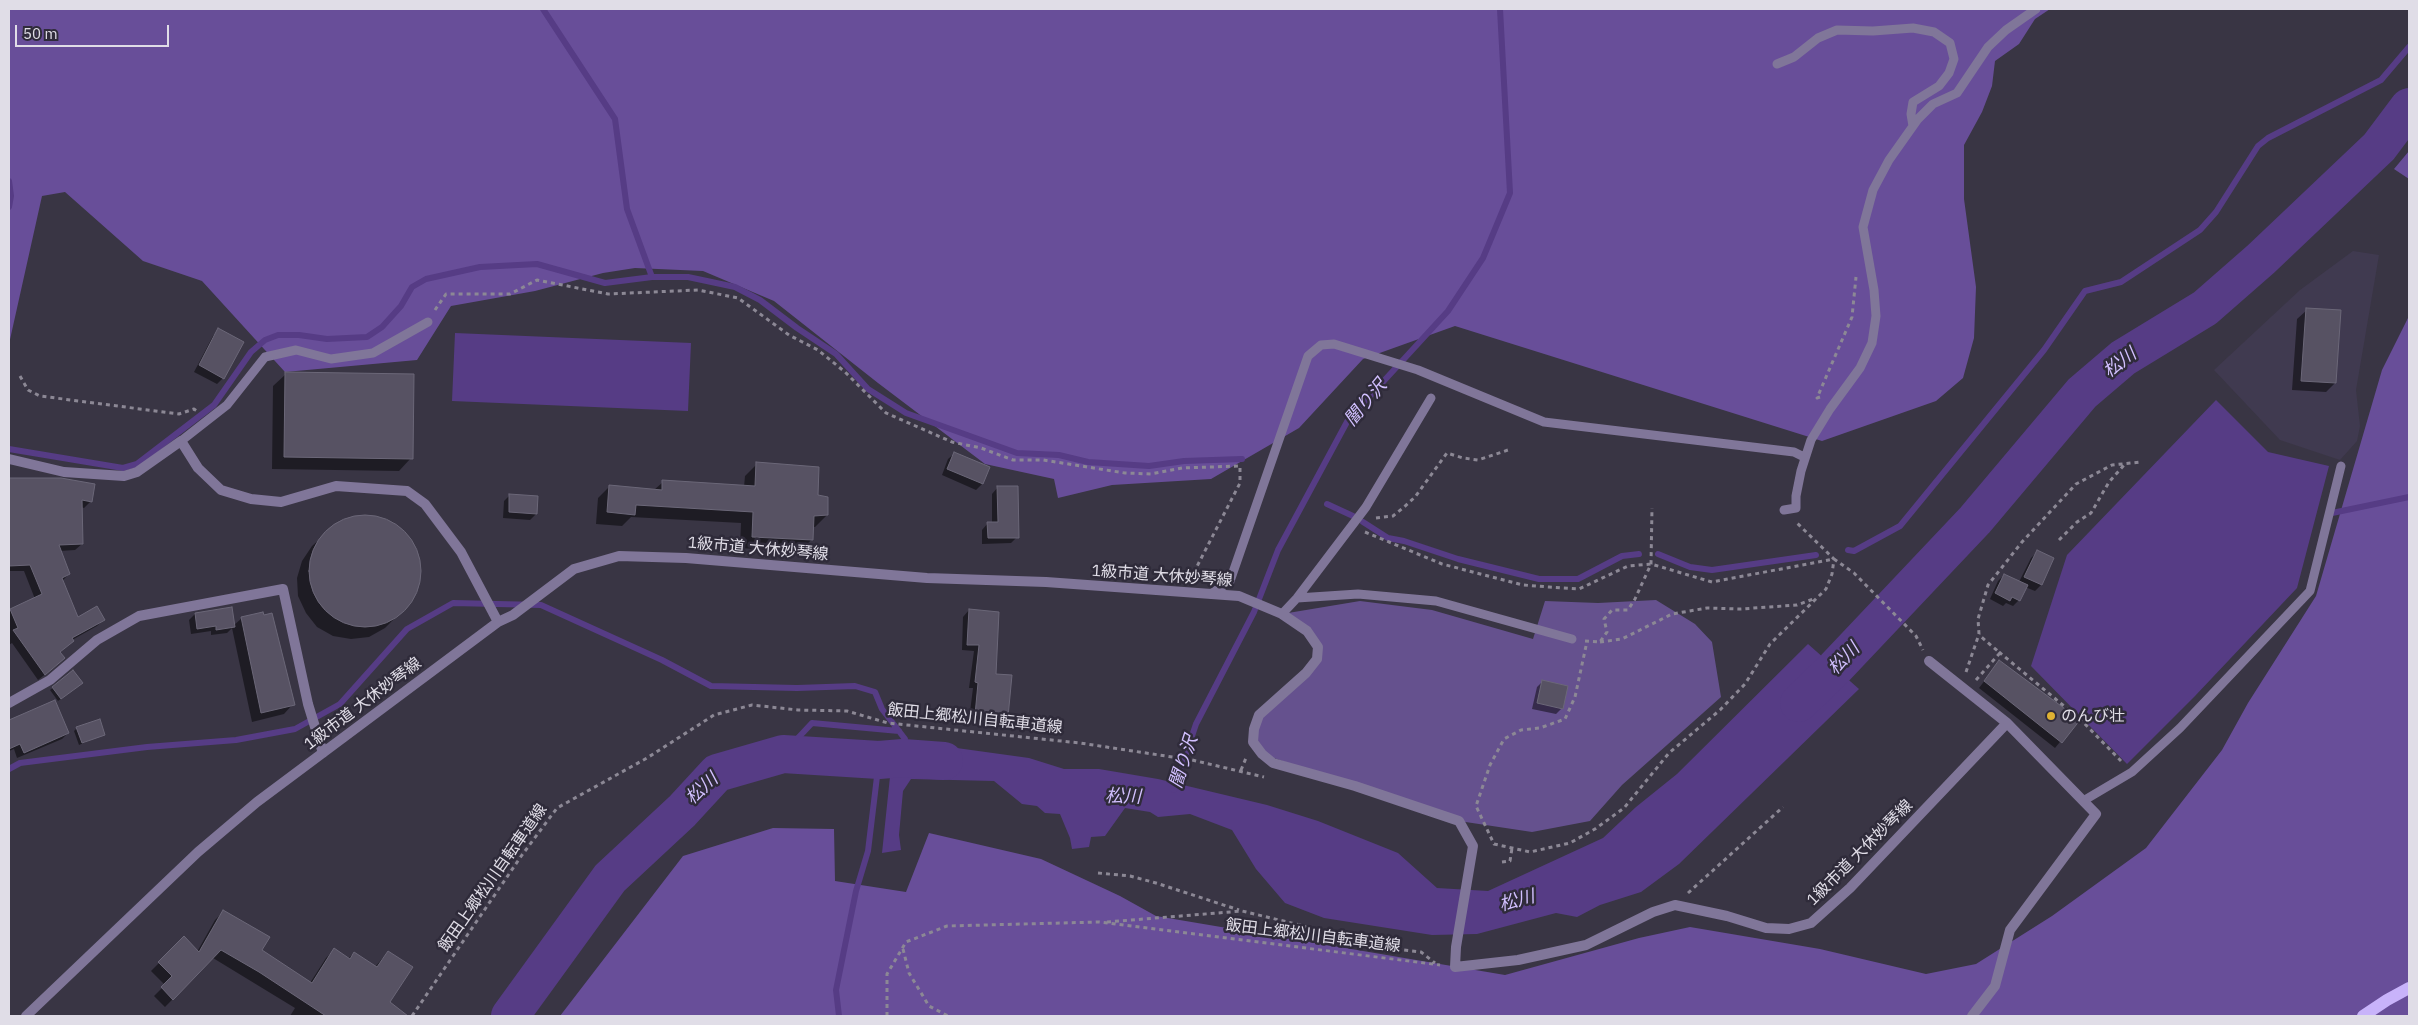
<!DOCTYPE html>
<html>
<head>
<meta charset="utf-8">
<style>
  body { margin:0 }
  #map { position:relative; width:2418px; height:1025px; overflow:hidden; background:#393544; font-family:"IBM Plex Sans",sans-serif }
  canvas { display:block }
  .frame { position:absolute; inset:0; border:10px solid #e0dde7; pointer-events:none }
  .scale { position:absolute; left:15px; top:25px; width:154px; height:22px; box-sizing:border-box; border:2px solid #e0dde7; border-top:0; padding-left:6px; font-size:15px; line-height:18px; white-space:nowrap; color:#e0dde7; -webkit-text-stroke:4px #2f2b3a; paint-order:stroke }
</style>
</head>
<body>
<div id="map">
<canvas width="2418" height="1025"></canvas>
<div class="frame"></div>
<div class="scale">50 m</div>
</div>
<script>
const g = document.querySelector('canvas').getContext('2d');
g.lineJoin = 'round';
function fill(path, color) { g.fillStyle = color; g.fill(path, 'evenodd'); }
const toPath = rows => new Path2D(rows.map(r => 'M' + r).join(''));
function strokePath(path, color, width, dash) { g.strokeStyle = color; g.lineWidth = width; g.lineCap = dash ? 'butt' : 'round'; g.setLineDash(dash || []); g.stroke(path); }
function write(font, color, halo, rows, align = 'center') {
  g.font = font + ' "IBM Plex Sans","Noto Sans JP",sans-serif'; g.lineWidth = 5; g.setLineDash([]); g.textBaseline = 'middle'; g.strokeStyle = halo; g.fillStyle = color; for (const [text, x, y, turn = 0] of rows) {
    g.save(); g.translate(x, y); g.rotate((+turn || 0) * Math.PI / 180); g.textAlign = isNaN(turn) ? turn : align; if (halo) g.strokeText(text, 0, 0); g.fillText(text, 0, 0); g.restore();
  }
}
fill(toPath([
  [2353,251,2379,255,2356,390,2360,426,2357,441,2340,460,2280,440,2214,370,2300,290]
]), '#403a50');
fill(toPath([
  [1656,600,1695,624,1712,642,1721,697,1622,785,1590,821,1532,832,1459,821,1262,754,1254,729,1259,715,1306,673,1318,647,1282,614,1360,601,1432,610,1533,639,1545,601,1598,603]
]), '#65518e');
fill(toPath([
  [9,9,2050,9,2035,19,2019,44,1995,61,1992,86,1982,112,1964,145,1964,199,1976,287,1974,338,1963,378,1936,401,1822,441,1455,326,1363,359,1299,428,1211,479,1112,485,1058,498,1054,479,985,464,878,383,774,301,703,271,635,268,603,273,535,291,451,306,417,360,285,372,202,281,143,261,65,192,42,196,9,344],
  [2409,151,2409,179,2394,169],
  [2409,316,2409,1016,560,1016,683,856,773,828,834,829,835,881,906,892,929,833,1041,859,1120,896,1156,916,1505,975,1639,938,1690,927,1820,949,1926,974,1976,964,2052,916,2146,848,2222,750,2248,703,2316,596,2382,370]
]), '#684e99');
fill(toPath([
  [455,333,691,343,688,411,452,401],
  [2216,400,2268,452,2329,466,2297,588,2195,696,2127,764,2031,666,2067,555],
  [1808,644,1859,689,1679,864,1641,892,1600,905,1577,917,1556,913,1477,934,1432,935,1324,918,1285,903,1256,869,1232,830,1190,814,1158,817,1150,812,1125,808,1105,836,1091,837,1089,847,1072,849,1070,838,1060,814,1045,813,1037,806,1022,804,994,781,911,779,903,791,899,835,901,850,882,853,893,748,935,745,1029,758,1064,769,1099,769,1158,779,1267,805,1318,821,1398,853,1437,888,1488,891,1603,838,1636,807,1677,774]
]), '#563c85');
fill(toPath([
  [2307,310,2335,383,2326,392,2292,390,2297,319],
  [219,330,223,378,217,384,194,372,213,336],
  [286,374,411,458,399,471,272,469,273,386],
  [955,453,982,484,976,490,942,475,948,459],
  [757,464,817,496,827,515,815,527,812,527,811,540,800,552,740,548,741,523,631,517,622,526,596,524,598,498,610,486,654,490,663,482,744,487,745,476],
  [9,478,61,480,91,501,84,508,81,507,82,544,75,550,60,551,69,574,62,581,77,619,103,620,97,626,72,640,59,653,57,665,38,680,12,643,9,645,9,609,35,599,24,571,9,571],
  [998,487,1017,537,1011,543,982,544,982,530,988,523,992,523,992,494],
  [510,495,536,514,530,520,503,518,504,501],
  [357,516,375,516,393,522,407,534,416,550,421,567,418,585,411,602,385,628,369,637,351,639,333,636,317,627,306,613,298,596,297,578,302,561,312,546,340,521],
  [2037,552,2053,559,2041,585,2035,591,2025,587,2019,600,2013,606,2006,603,2003,606,1990,599,1998,581,2004,575,2019,582,2031,558],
  [969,610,994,675,1007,717,1001,723,969,720,973,688,969,688,974,651,962,650,963,617],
  [195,614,233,626,242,618,293,704,284,714,252,722,232,628,227,633,211,635,211,631,191,634,189,620],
  [1999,662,2078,720,2055,748,1979,688],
  [1543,681,1562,708,1556,714,1532,709,1537,687],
  [78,686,58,701,50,690,53,688],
  [54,702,68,733,62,739,17,758,14,749,9,751,9,722],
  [77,728,104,734,79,745,74,731],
  [223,912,261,950,310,983,326,958,334,950,348,959,354,953,375,967,388,952,388,1003,395,1008,390,1016,290,1016,295,1008,213,958,165,1007,154,996,165,985,151,971,184,938,197,952,215,920]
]), '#0007');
strokePath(toPath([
  [543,9,615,119,627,209,652,277],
  [9,181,11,196,9,207],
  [9,449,123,468,137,464,214,405,251,352,265,340,278,335,299,335,327,339,367,337,382,327,401,306,412,287,426,279,480,267,537,264,605,283,652,277,688,277,735,287,760,300,797,328,836,354,868,389,906,413,1017,453,1059,455,1088,462,1149,466,1184,461,1242,459],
  [1327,504,1353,516],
  [2332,513,2409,497],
  [1363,522,1388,538,1404,541,1458,559,1539,579,1578,579,1622,556,1639,554],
  [1848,550,1854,551,1900,526,2044,350,2085,291,2121,282,2200,230,2216,212,2258,146,2268,138,2381,80,2409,47],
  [1658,554,1690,567,1712,570,1816,555],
  [783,754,812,723,899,731],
  [9,769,20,763,147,747,236,740,295,729,340,704,407,629,453,603,541,605,662,660,711,686,797,688,855,686,875,692,882,709,905,739,903,754],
  [1174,790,1196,724,1254,612,1278,550,1348,420,1448,311,1483,258,1510,193,1500,9],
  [839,1016,836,990,856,891,868,851,879,760]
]), '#563c85', 6);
strokePath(toPath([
  [1799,703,1835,668,1975,520,2082,393,2123,358,2205,308,2261,259,2379,147,2409,107],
  [510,1016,610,878,682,811,717,773,783,754,879,760,903,758,944,761]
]), '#563c85', 38);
const building = toPath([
  [2306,308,2341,310,2336,383,2301,381,2306,308],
  [218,328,244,342,224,379,199,365,218,328],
  [285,372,414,374,413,459,284,457,285,372],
  [954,452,990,467,983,484,947,469,954,452],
  [756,462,819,467,818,495,828,497,828,515,814,516,813,540,752,537,753,512,636,505,635,515,607,512,609,485,662,490,662,480,755,486,756,462],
  [9,478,61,478,95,484,92,502,82,500,83,544,59,545,70,574,62,578,78,617,97,606,105,620,72,638,74,641,60,652,65,658,45,675,13,630,18,628,10,609,42,594,30,565,9,566,9,478],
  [997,486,1018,486,1019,538,988,538,987,522,998,522,997,486],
  [509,494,538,496,537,514,509,512,509,494],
  '309 571a56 56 0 1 1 112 0a56 56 0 1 1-112 0Z',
  [2037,550,2054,558,2042,585,2024,577,2037,550],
  [2004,574,2028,585,2020,601,2012,597,2010,601,1995,593,2004,574],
  [232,607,235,627,216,630,216,626,197,629,195,613,232,607],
  [969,609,999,612,996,674,1012,675,1008,717,975,715,978,683,975,682,979,645,967,645,969,609],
  [263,612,264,615,272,613,295,705,261,713,241,617,263,612],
  [1999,660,2080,720,2062,743,1984,681,1999,660],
  [73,670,83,683,61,699,52,687,73,670],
  [1542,680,1568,686,1563,709,1537,703,1542,680],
  [55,700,69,733,24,753,20,744,9,749,9,720,55,700],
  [100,719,105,735,82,743,76,727,100,719],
  [223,910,270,937,262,950,312,983,334,948,350,959,354,952,377,967,388,951,413,967,390,1002,408,1016,326,1016,259,972,221,950,173,1000,161,987,172,976,158,962,184,936,199,952,223,910]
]);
fill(building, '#575263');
strokePath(building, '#6b6778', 1);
strokePath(toPath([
  [435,310,446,294,510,294,537,280,608,294,698,290,738,298,789,335,818,350,845,372,886,413,952,442,981,448,1013,460,1043,460,1125,473,1151,474,1182,468,1240,466,1240,483,1191,578],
  [20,376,28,390,40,396,179,414,194,409,197,411],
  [1820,397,1817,398,1852,317,1856,277],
  [1376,518,1393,516,1403,508,1415,497,1447,453,1463,458,1478,460,1511,449],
  [1365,532,1442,564,1523,585,1549,587,1579,589,1628,566,1651,564,1712,582,1834,559,1854,573,1916,636,1923,650],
  [2059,540,2077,522,2091,513,2109,482,2125,464],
  [1585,641,1600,642,1607,632,1604,619,1612,610,1628,610,1635,599,1651,564,1652,508],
  [1600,642,1622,639,1672,614,1707,608,1741,609,1797,605,1816,598],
  [1586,646,1575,697,1565,719,1540,728,1521,730,1504,739,1490,765,1476,806,1494,844,1530,852,1570,843,1595,829,1624,808,1669,753,1720,710,1745,684,1770,644,1826,589,1832,574,1834,559,1797,523],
  [1999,652,2082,721,2121,761],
  [1966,672,1979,634,1978,619,1988,585,2022,542,2076,484,2112,465,2141,462],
  [1976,680,2000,653,1979,635],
  [1241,770,1246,758],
  [1502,862,1510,861,1512,848],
  [1098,873,1130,876,1156,883,1239,910],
  [1688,893,1783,807],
  [1107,922,1242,911,1304,926,1326,939,1376,943,1404,950,1421,952,1435,963],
  [903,949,909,973,929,1006,948,1016],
  [412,1016,522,855,557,808,647,758,714,715,752,705,798,710,847,711,888,723,1080,743,1192,760,1264,777],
  [887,1016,887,974,906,942,947,926,1099,922,1440,965]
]), '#8c8895', 3, [4, 4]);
strokePath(toPath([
  [1777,64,1794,57,1818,38,1837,30,1873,31,1913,28,1934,32,1950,43,1954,59,1949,73,1939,86,1913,102,1911,114,1913,126],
  [181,441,227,405,265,357,296,350,331,359,373,353,428,322],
  [1784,510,1796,508,1796,496,1801,471,1811,440,1830,409,1860,368,1872,343,1876,316,1874,290,1863,227,1873,190,1889,160,1918,119,1933,104,1957,93,1988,47,2006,30,2036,9],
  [1211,594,1230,581,1308,356,1321,345,1334,344,1418,370,1544,422,1794,452,1804,457],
  [1297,598,1358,594,1436,601,1572,639],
  [1282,614,1297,598,1366,507,1431,398],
  [2083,801,2132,772,2180,728,2310,591,2341,466]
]), '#807699', 9);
strokePath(toPath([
  [9,459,64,472,124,476,137,472,181,441,198,468,221,490,251,499,281,502,336,486,407,491,425,504,461,552,498,622],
  [1929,661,2007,723,2096,814,2010,930,1995,986,1972,1016],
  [9,703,50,680,97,640,139,616,283,589,308,704,323,753],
  [26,1016,198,852,257,802,498,622,513,615,574,569,619,556,686,558,927,578,1046,582,1239,596,1282,614,1307,631,1318,647,1317,659,1306,673,1259,715,1254,729,1253,742,1262,754,1273,763,1355,786,1459,821,1473,846,1456,947,1455,967,1518,960,1586,945,1653,912,1675,905,1727,916,1766,928,1789,929,1811,923,1850,888,2007,723]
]), '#807699', 10);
strokePath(toPath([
  [2363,1016,2387,1000,2409,988]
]), '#c8b3fa', 12);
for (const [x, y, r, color] of [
  [2051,716,5,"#deb133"]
]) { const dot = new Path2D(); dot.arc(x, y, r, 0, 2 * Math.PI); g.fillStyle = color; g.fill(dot); strokePath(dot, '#2f2b3a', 2); }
write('16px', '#e0dde7', '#2f2b3a', [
  ["1級市道 大休妙琴線",758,549,5],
  ["1級市道 大休妙琴線",1162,576,4],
  ["1級市道 大休妙琴線",363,704,-37],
  ["飯田上郷松川自転車道線",975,719,6],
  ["1級市道 大休妙琴線",1860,853,-45],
  ["飯田上郷松川自転車道線",493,878,-55],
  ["飯田上郷松川自転車道線",1313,936,7]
]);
write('16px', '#e0dde7', '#2f2b3a', [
  ["のんび壮",2061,716]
], 'left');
write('italic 18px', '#d2c0ff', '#2f2b3a', [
  ["松川",2120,363,-37],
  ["闇り沢",1366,403,-50],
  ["松川",1844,659,-46],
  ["闇り沢",1184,762,-72],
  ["松川",702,789,-42],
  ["松川",1123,797,1],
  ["松川",1517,901,-15]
]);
</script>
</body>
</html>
